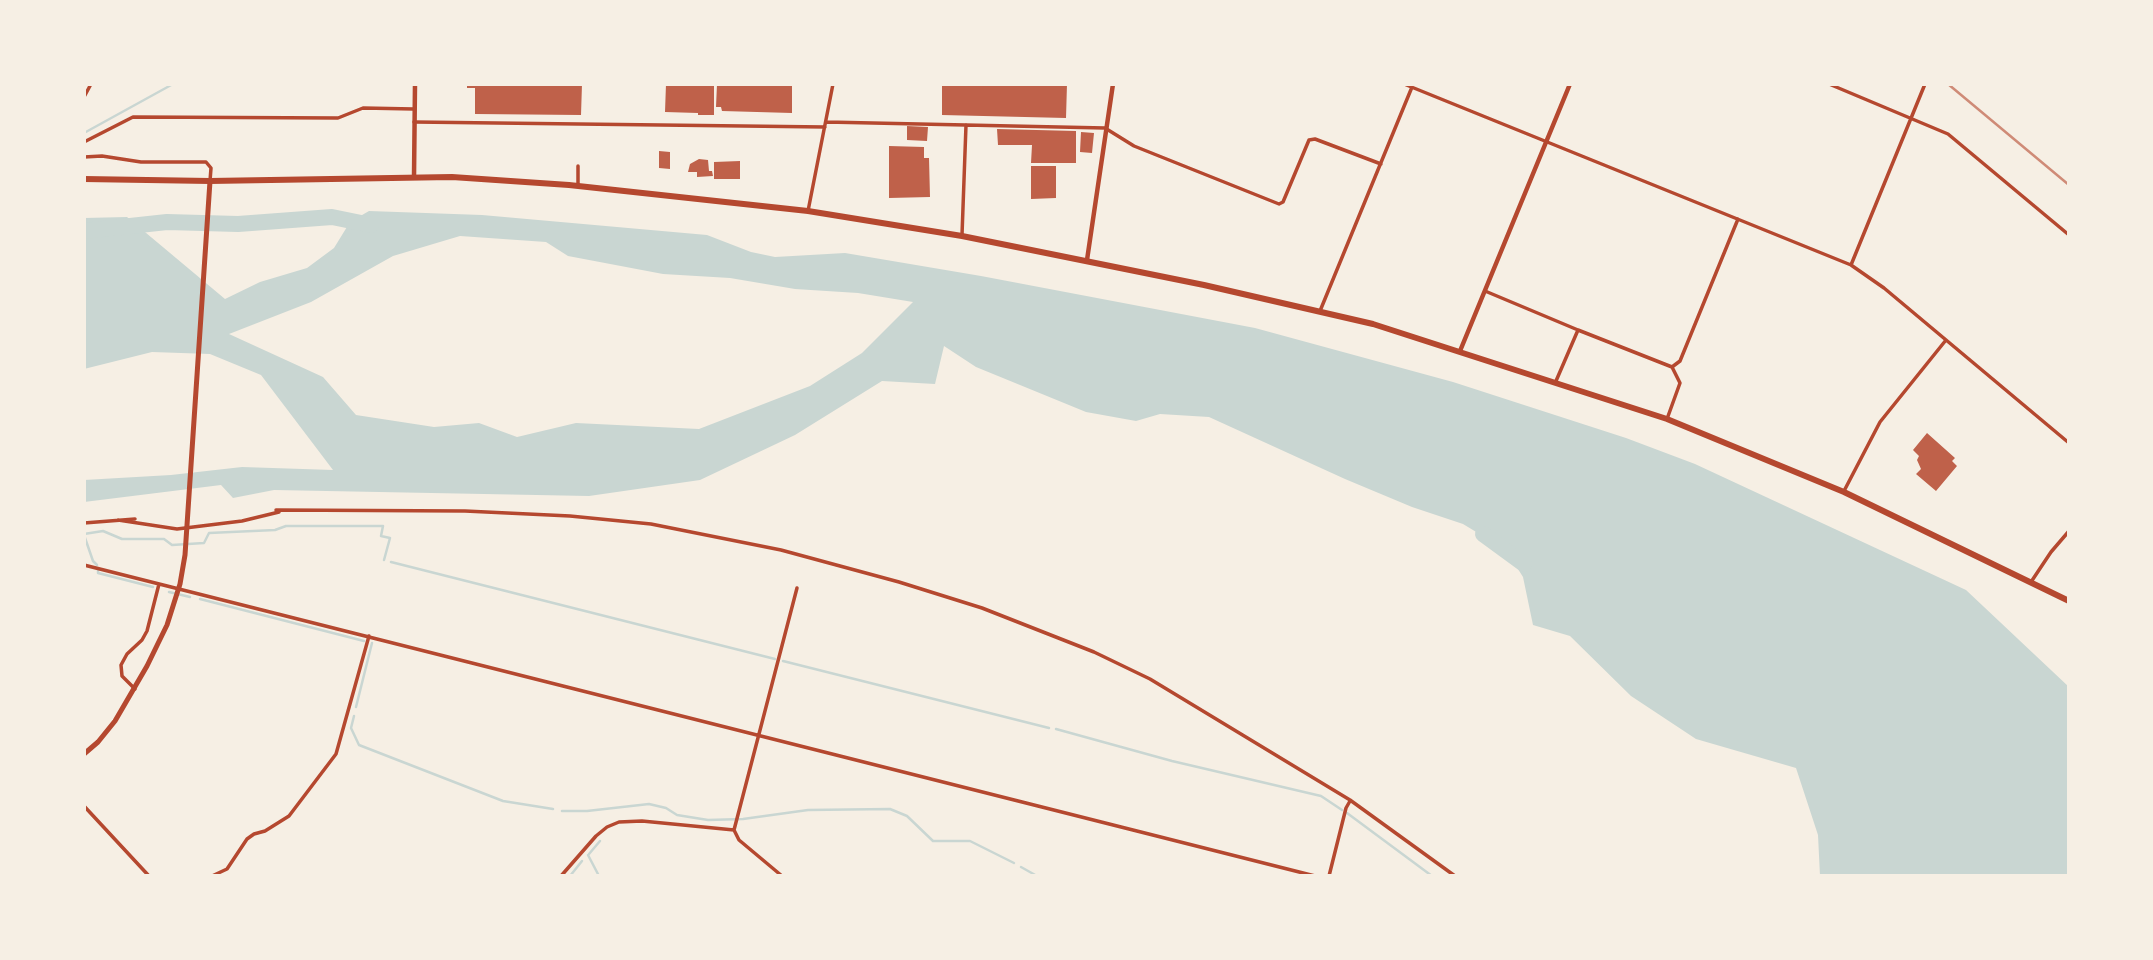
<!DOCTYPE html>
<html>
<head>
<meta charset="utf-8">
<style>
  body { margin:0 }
  #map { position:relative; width:2153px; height:960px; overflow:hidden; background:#f6efe4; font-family:"IBM Plex Sans",sans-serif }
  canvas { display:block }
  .frame { position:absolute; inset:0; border:86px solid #f6efe4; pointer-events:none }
</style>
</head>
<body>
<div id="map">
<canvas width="2153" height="960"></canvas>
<div class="frame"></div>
</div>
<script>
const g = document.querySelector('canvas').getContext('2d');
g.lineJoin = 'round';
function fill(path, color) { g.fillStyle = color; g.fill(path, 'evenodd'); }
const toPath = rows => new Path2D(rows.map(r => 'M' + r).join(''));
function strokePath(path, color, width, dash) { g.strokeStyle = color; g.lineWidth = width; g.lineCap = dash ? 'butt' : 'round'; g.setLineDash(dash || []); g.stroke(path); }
fill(toPath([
  [369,211,482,215,707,235,751,252,775,257,845,253,981,276,1255,328,1453,382,1626,438,1695,464,1966,590,2069,687,2069,876,1820,876,1818,835,1796,768,1696,739,1631,696,1570,636,1533,625,1523,577,1506,550,1463,524,1412,507,1345,479,1209,417,1160,414,1136,421,1086,412,976,367,944,346,935,384,882,381,795,435,700,480,589,496,274,490,233,498,221,485,84,502,84,480,171,475,242,467,333,470,261,375,210,354,152,352,84,369,84,218,127,217,225,299,260,282,307,268,334,248,350,222],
  [460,236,546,242,568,256,663,274,730,278,795,289,858,293,913,302,862,353,810,386,699,429,576,423,517,437,479,423,434,427,356,415,323,377,229,334,311,302,393,256]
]), '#c9d6d2');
strokePath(toPath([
  [84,133,173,84],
  [84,534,103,531,122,539,164,539,172,545,204,543,209,533,275,530,286,526,383,526,381,536,390,538,384,560],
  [84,535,93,561,97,565],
  [391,562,775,659],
  [98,571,98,573,153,587],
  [169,592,190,597],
  [200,599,364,641],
  [783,661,1049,728],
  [356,707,372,643],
  [354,716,351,728,359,745,503,801,553,809],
  [1056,729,1172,761,1321,796,1342,810],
  [562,811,587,811,649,804,666,808,677,815,708,820,743,819,808,810,890,809,907,816,933,841,970,841,1014,863],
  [1347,813,1432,876],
  [589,854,600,841],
  [588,855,599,876],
  [1021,867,1037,876],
  [570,876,582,861]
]), '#c9d6d2', 2.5);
strokePath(toPath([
  [84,231,167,222,238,224,332,217,371,225],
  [1483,534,1524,564]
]), '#c9d6d2', 16);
fill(toPath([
  [467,84,582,84,581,115,475,114,475,88,467,88],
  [666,84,714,84,714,115,698,115,698,113,665,112],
  [717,84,792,84,792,113,722,111,721,107,716,107],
  [942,84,1067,84,1066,118,942,115],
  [907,126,928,127,927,141,907,140],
  [997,129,1076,131,1076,163,1031,163,1032,145,998,145],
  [1081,132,1094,133,1092,153,1080,152],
  [889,146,924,147,924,158,929,158,930,197,889,198],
  [659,151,670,152,670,169,659,168],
  [699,159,708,160,709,171,712,171,713,176,697,177,697,172,688,172,690,164],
  [740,161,740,179,714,179,714,162],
  [1031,166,1056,166,1056,198,1031,199],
  [1927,433,1955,458,1952,461,1957,466,1936,491,1916,474,1921,469,1917,460,1919,456,1913,450]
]), '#bf614a');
strokePath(toPath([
  [1404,84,1851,265,1884,288,2069,443],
  [1829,84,1948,134,2069,235],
  [84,97,91,84],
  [414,122,825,127],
  [826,122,1105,128,1134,146,1279,204,1283,202,1309,140,1315,139,1381,164],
  [84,142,133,117,338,118,363,108,414,109],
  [84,157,102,156,141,162,206,162,211,168,210,181],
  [578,166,578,185],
  [808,211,833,84],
  [962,235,966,125],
  [1851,265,1925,84],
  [1485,291,1578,330],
  [1320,311,1412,87],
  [1556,381,1578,330,1672,367],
  [1667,419,1680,383,1672,367,1680,361,1738,219],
  [1844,491,1880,422,1946,340],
  [276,510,465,511,570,516,651,524,781,550,899,582,982,608,1094,652,1150,679,1350,800,1455,876],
  [118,520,177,529,242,521,279,512],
  [84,523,135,519],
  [84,565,1315,876],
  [2031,582,2051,552,2069,531],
  [135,689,122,676,121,665,127,654,142,640,147,631,159,584],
  [84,806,149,876],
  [212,876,227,869,247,839,254,834,265,831,289,816,336,754,369,636],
  [561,876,596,836,607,827,619,822,642,821,734,830],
  [782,876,739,840,734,830,797,588],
  [1329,876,1346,808,1350,801]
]), '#b5482f', 3.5);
strokePath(toPath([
  [414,177,415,84],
  [1087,260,1113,84],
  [1460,351,1570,84]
]), '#b5482f', 4.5);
strokePath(toPath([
  [84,754,98,742,115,721,147,666,167,625,180,584,185,555,210,181]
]), '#b5482f', 5);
strokePath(toPath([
  [84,179,210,181,452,177,569,185,808,211,962,236,1204,285,1373,324,1667,419,1844,492,2069,601]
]), '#b5482f', 6);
strokePath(toPath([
  [1948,84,2069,185]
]), '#cf8b77', 2.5);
</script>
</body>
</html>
